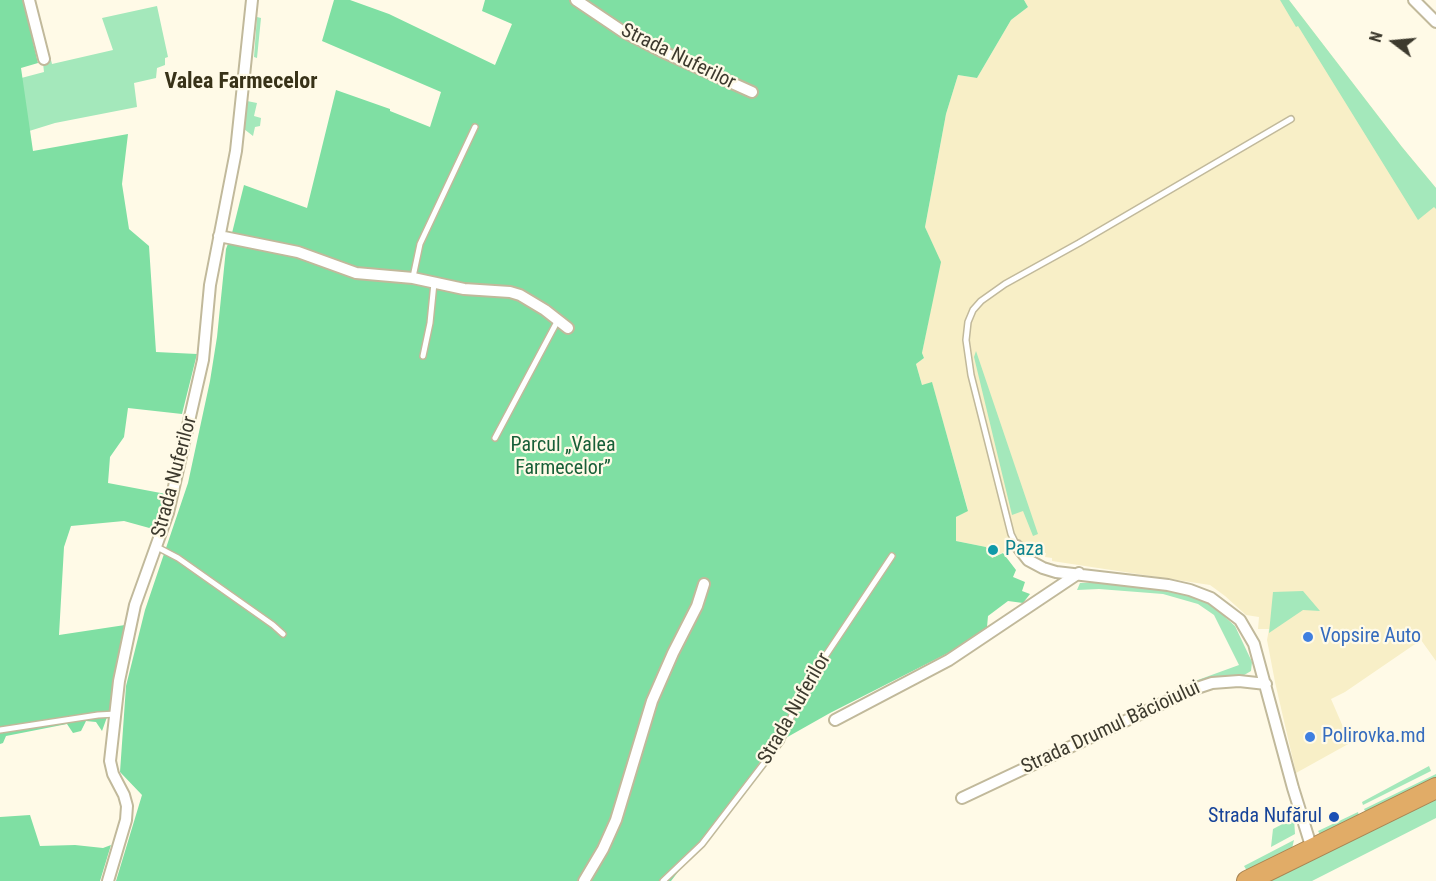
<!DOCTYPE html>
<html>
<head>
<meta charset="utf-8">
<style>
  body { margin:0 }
  #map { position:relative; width:1436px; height:881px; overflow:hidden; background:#fffae7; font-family:"Roboto Condensed",sans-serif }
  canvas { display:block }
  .north { position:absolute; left:1364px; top:12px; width:60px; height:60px; -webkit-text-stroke:4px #fffae7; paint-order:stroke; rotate:286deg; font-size:16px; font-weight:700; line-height:24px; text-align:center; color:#3d3a2e }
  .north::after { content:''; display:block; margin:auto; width:21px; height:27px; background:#3d3a2e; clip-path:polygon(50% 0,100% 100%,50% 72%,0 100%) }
</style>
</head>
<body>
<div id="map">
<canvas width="1436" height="881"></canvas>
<div class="north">N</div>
</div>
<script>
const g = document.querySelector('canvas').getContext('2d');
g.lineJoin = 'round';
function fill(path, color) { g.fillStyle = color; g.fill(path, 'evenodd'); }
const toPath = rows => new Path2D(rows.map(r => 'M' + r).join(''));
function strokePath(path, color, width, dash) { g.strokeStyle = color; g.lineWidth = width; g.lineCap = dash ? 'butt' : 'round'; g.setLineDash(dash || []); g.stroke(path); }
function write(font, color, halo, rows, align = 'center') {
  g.font = font + ' "Roboto Condensed",sans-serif'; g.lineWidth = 4.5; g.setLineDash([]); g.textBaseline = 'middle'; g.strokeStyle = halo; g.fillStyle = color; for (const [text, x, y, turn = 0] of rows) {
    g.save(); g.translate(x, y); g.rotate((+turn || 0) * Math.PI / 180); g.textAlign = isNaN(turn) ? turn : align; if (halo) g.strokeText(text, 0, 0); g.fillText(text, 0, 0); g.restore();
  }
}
fill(toPath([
  [1024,0,1289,0,1402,147,1436,188,1436,661,1421,640,1345,692,1331,699,1350,743,1296,773,1275,682,1267,640,1269,629,1258,629,1259,617,1246,615,1225,596,1210,585,1052,561,1052,558,1045,557,1046,553,1031,551,1024,542,992,558,986,547,956,541,956,517,968,510,932,383,922,385,916,364,924,358,922,353,940,262,925,227,946,114,958,75,977,78,1011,20,1028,7]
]), '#f8efc7');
fill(toPath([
  [1280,0,1289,0,1402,147,1436,188,1436,209,1434,207,1418,220,1298,26,1296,27],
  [157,6,168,57,165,58,165,65,157,68,156,78,134,83,137,107,55,123,26,132,10,81,44,72,43,63,51,60,52,64,113,50,102,18],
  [257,17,261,18,257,58,254,57],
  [247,101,257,103,254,116,261,118,260,126,255,127,253,136,244,129],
  [976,351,1038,534,1033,536,1023,511,1012,515,974,357],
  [1103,582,1173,592,1195,597,1212,605,1235,626,1252,662,1251,671,1239,678,1195,681,1239,665,1214,615,1198,604,1163,594,1099,589,1077,590,1080,583],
  [1303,591,1320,611,1303,610,1269,633,1273,592],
  [1429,766,1431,771,1363,805,1362,802],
  [1436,774,1436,779,1366,813,1364,809],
  [1436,798,1436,818,1312,881,1270,881],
  [1358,812,1359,816,1320,834,1318,831],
  [1294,818,1295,834,1271,847,1273,829],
  [1294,840,1291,853,1249,874,1244,866]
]), '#a4e8bb');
fill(toPath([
  [0,0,23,0,38,63,21,68,33,151,128,134,122,184,129,229,149,246,156,352,197,354,182,414,128,408,124,437,110,457,108,483,166,494,163,509,153,529,124,521,71,526,64,547,59,635,125,625,111,706,102,731,96,722,86,721,81,731,73,733,67,724,6,736,3,743,0,744],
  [334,0,350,0,389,14,495,65,512,24,482,11,485,0,1024,0,1028,7,1011,20,977,78,958,75,946,114,925,227,941,262,922,353,924,358,916,364,922,385,932,382,968,511,956,517,956,541,986,547,992,558,1003,553,1016,570,1013,577,1025,582,1022,591,1030,594,1023,603,1008,601,988,616,987,627,950,652,830,713,768,748,750,779,671,881,116,881,142,795,120,772,126,686,145,610,188,483,210,381,217,337,226,249,232,233,244,185,307,208,336,90,390,109,390,111,430,127,441,92,322,41],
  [30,815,40,846,75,845,103,848,111,845,100,881,0,881,0,817]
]), '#7fdfa3');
const lane = toPath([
  [413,277,420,244,475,127],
  [423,356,430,323,434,283],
  [495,438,558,320],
  [1017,546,1011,534,971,375,966,340,968,322,973,310,981,301,1005,284,1079,243,1291,119],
  [157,547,178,558,273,625,283,634],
  [0,730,98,715,116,714],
  [663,881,702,844,781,741,802,691,892,556]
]);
const street = toPath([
  [29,0,44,59],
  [576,0,622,31,661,51,752,92],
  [1414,0,1436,22],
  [219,236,298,252,356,273,413,278,464,289,510,292,520,295,545,310,568,328],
  [1017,546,1028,560,1043,568,1056,572,1168,585,1190,590,1211,598,1240,620,1254,644,1293,788,1312,849],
  [835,720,949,660,1079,573],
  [962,798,1191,690,1212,683,1239,681,1266,684],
  [108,881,126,820,127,806,124,795,113,774,110,761,119,681,135,605,168,513,203,360,210,285,236,151,252,0],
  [584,881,603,849,616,820,652,701,673,653,697,606,704,584]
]);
const highway = toPath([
  [1247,881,1436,788]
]);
strokePath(lane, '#c1b99b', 8);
strokePath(street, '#c1b99b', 14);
strokePath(highway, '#a88453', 22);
strokePath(lane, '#fff', 5);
strokePath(street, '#fff', 10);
strokePath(highway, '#e1ac67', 20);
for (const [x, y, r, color] of [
  [993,550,6,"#0f9aa8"],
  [1308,637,6,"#3f7fe0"],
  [1310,737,6,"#3f7fe0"],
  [1334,817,6,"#1a4fb4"]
]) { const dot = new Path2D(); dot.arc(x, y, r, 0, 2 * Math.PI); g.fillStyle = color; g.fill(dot); strokePath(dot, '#fffae7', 2); }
write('20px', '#3d3a2e', '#fffae7', [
  ["Strada Nuferilor",678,57,26],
  ["Strada Nuferilor",175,477,-75],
  ["Strada Nuferilor",795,709,-60],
  ["Strada Drumul Băcioiului",1111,728,-25]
]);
write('20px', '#185f38', '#fffae7', [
  ["Parcul „Valea",563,446],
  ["Farmecelor”",563,469]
]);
write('20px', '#0d838f', '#fffae7', [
  ["Paza",1005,550]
], 'left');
write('20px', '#366cbe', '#fffae7', [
  ["Vopsire Auto",1320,637],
  ["Polirovka.md",1322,737]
], 'left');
write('20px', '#164399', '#fffae7', [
  ["Strada Nufărul",1322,817]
], 'right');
write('bold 22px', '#383218', '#fffae7', [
  ["Valea Farmecelor",241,82]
]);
</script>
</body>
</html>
